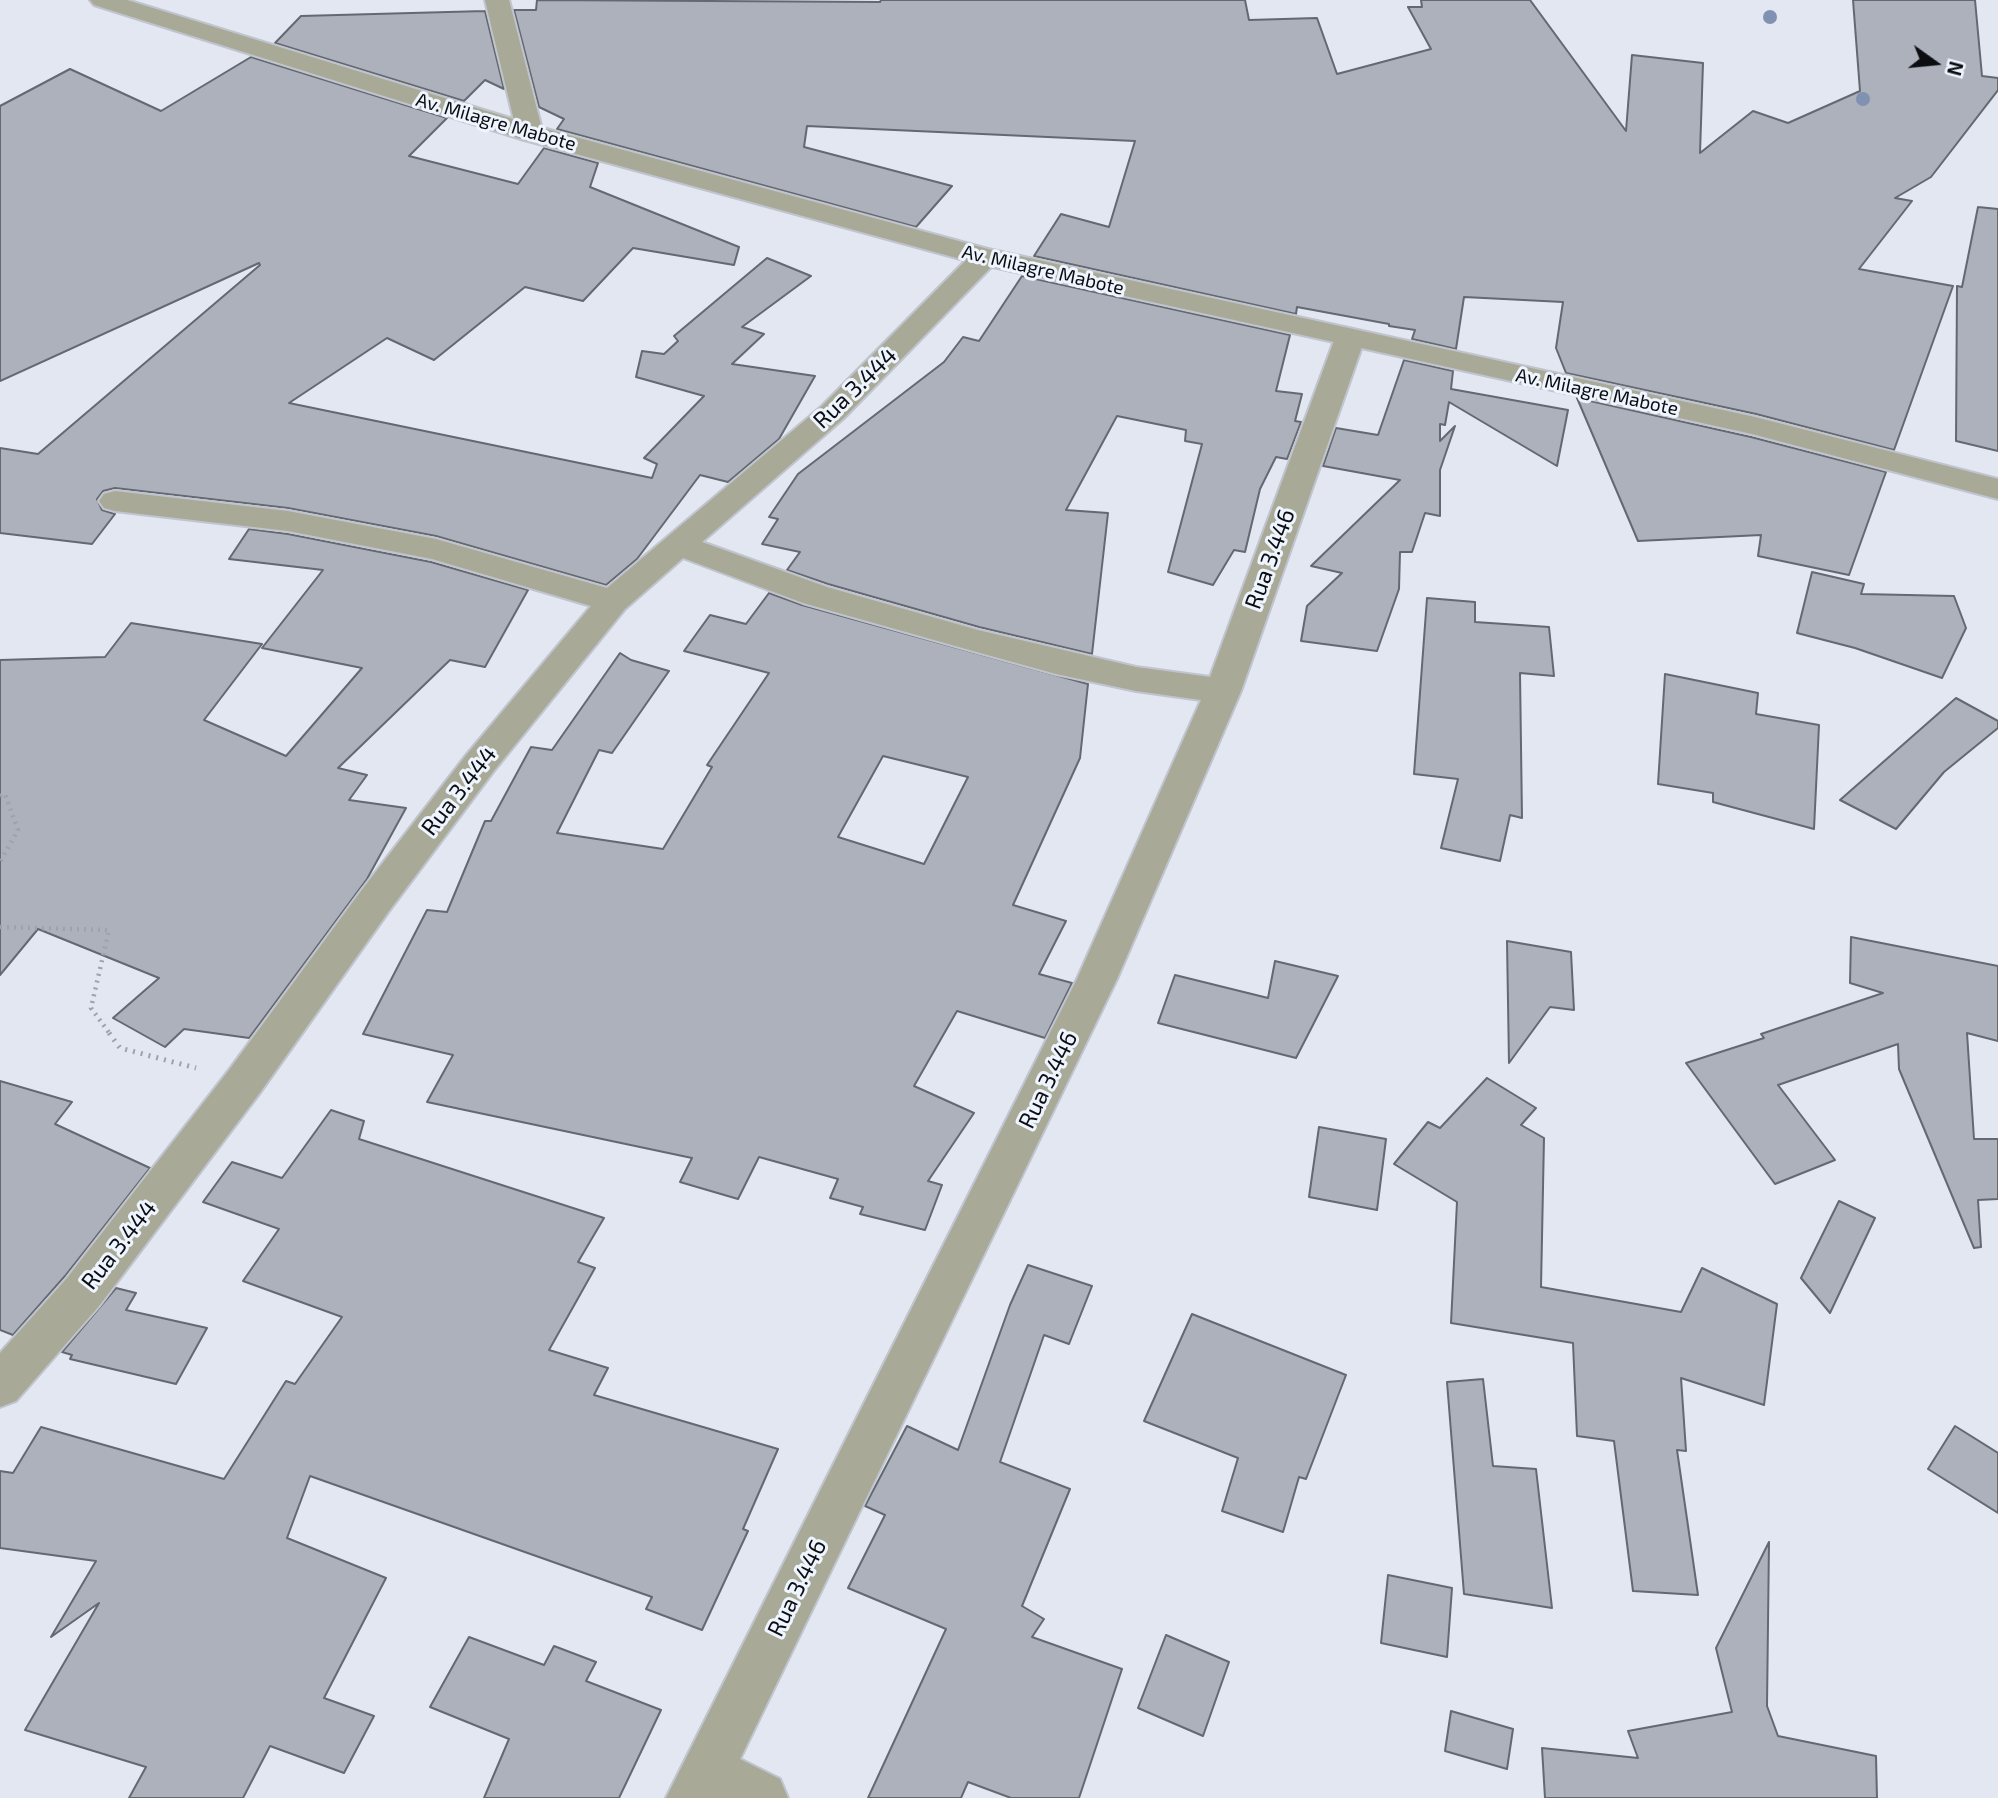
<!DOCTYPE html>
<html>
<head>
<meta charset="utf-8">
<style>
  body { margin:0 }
  #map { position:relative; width:1998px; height:1798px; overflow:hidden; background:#e2e7f2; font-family:"Exo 2",sans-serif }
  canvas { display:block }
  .north { position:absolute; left:1900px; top:28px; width:70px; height:70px; -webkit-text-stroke:5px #eff5ff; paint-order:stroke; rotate:105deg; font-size:19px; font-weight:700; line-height:28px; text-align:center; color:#0b0d10 }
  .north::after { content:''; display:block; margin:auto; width:24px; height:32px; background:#0b0d10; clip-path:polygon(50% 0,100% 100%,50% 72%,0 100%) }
</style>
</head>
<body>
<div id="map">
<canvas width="1998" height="1798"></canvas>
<div class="north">N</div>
</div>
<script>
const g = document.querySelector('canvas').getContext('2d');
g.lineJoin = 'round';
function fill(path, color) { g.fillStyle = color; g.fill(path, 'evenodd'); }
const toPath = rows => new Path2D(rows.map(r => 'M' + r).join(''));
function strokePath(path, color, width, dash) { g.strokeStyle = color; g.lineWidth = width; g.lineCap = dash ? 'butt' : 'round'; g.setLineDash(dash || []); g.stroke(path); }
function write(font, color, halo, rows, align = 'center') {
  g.font = font + ' "Exo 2",sans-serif'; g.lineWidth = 6; g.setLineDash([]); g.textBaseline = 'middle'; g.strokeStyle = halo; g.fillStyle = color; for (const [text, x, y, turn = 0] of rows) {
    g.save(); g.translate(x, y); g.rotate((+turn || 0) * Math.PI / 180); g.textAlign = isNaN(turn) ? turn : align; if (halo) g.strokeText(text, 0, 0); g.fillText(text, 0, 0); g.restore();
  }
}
const building = toPath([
  [537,0,880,2,881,0,1245,0,1249,20,1317,18,1337,74,1431,49,1408,7,1422,7,1421,0,1530,0,1626,131,1632,55,1703,63,1700,153,1753,111,1788,123,1860,91,1853,0,1975,0,1982,76,1998,78,1998,90,1931,177,1895,198,1912,201,1859,269,1953,286,1894,450,1756,414,1566,373,1556,348,1563,302,1464,297,1456,349,1412,339,1415,330,1389,326,1389,324,1297,307,1296,314,1034,256,1061,214,1109,227,1135,141,807,126,804,147,952,186,916,227,557,129,564,119,539,107,514,10,536,10,537,0],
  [485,11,504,89,485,80,464,101,275,43,301,16,485,11],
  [251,57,447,118,409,156,518,184,544,148,598,163,590,187,739,247,734,265,633,248,583,301,525,287,434,360,387,338,289,403,652,478,657,464,644,458,704,396,636,377,642,351,664,354,678,341,674,336,767,258,811,276,742,327,764,334,732,364,815,376,779,439,728,482,700,475,637,559,606,585,436,536,288,508,115,488,103,491,97,499,102,510,115,514,92,544,0,533,0,448,38,454,260,265,259,263,0,381,0,106,70,69,161,111,251,57],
  [1978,207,1998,209,1998,451,1956,441,1957,286,1962,287,1978,207],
  [1022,276,1290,335,1276,391,1302,394,1295,421,1301,422,1287,459,1276,457,1260,489,1245,552,1234,550,1213,585,1168,572,1202,444,1185,441,1186,430,1117,416,1066,510,1108,513,1092,654,979,627,828,584,787,570,800,552,762,544,778,519,769,517,798,474,944,362,963,337,979,341,1022,276],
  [1404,360,1453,371,1451,389,1568,410,1557,466,1449,402,1445,425,1440,424,1440,441,1455,426,1440,470,1440,516,1425,513,1412,552,1400,552,1399,589,1377,651,1301,641,1307,606,1342,573,1311,566,1400,480,1323,466,1336,428,1378,435,1404,360],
  [1577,398,1751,437,1886,472,1849,575,1758,556,1761,535,1638,541,1577,398],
  [249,529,288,534,431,562,528,590,485,667,450,660,338,768,367,775,349,800,406,808,367,879,249,1038,184,1029,165,1047,113,1018,159,978,38,929,0,975,0,660,105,657,131,623,262,644,204,720,286,756,362,668,262,648,323,570,229,559,249,529],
  [1812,572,1864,584,1861,594,1954,596,1966,628,1942,678,1855,648,1797,633,1812,572],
  [769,593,802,605,1088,684,1080,758,1013,905,1066,921,1039,974,1072,983,1045,1038,957,1011,914,1086,974,1113,928,1181,942,1185,925,1230,860,1214,863,1207,830,1198,838,1179,759,1157,738,1199,680,1182,692,1158,427,1102,453,1055,363,1034,427,910,447,912,485,821,491,821,531,747,552,750,620,653,631,660,669,671,612,753,599,750,557,833,663,849,712,767,707,765,769,673,684,651,710,615,746,624,769,593],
  [883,756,968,777,924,864,838,837,883,756],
  [1427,598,1475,602,1475,622,1549,627,1554,676,1520,673,1522,818,1510,815,1500,861,1441,848,1458,779,1414,774,1427,598],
  [1665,674,1758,693,1756,714,1819,725,1814,829,1713,802,1713,793,1658,784,1665,674],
  [1956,698,1998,721,1998,728,1944,772,1896,829,1840,800,1956,698],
  [1851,937,1998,966,1998,1041,1967,1033,1974,1139,1998,1139,1998,1199,1978,1200,1981,1247,1974,1248,1899,1069,1898,1044,1778,1085,1835,1160,1775,1184,1686,1063,1764,1038,1761,1034,1883,993,1850,983,1851,937],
  [1507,941,1571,952,1574,1010,1550,1007,1509,1063,1507,941],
  [1275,961,1338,976,1296,1058,1158,1023,1175,975,1268,998,1275,961],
  [1487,1078,1536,1108,1521,1125,1544,1138,1541,1287,1681,1312,1702,1268,1777,1304,1764,1405,1681,1378,1686,1451,1677,1450,1698,1595,1633,1591,1614,1441,1577,1436,1573,1343,1451,1323,1457,1202,1394,1164,1428,1122,1440,1128,1487,1078],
  [0,1081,72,1102,55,1124,150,1168,65,1276,13,1335,0,1330,0,1081],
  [331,1110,364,1121,359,1139,604,1218,578,1262,595,1268,549,1350,608,1368,594,1395,778,1449,743,1529,748,1531,702,1630,646,1609,652,1597,310,1476,287,1538,386,1578,324,1698,374,1716,344,1773,270,1746,243,1798,129,1798,146,1767,25,1730,99,1603,51,1637,96,1561,0,1548,0,1471,13,1473,41,1427,224,1479,286,1381,295,1384,342,1317,243,1281,279,1229,203,1202,232,1162,282,1178,331,1110],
  [1319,1127,1386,1139,1377,1210,1309,1197,1319,1127],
  [1839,1201,1875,1218,1830,1313,1801,1278,1839,1201],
  [1028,1265,1092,1286,1069,1344,1044,1335,1000,1462,1070,1489,1022,1606,1044,1619,1032,1637,1122,1669,1079,1798,1011,1798,968,1782,961,1798,868,1798,946,1629,848,1588,885,1515,865,1506,907,1426,958,1450,1010,1305,1028,1265],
  [116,1288,136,1293,126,1310,207,1328,176,1384,70,1359,72,1355,62,1352,116,1288],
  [1192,1314,1346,1375,1306,1479,1299,1477,1283,1532,1222,1511,1238,1458,1144,1421,1192,1314],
  [1483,1379,1493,1466,1536,1469,1552,1608,1464,1594,1447,1382,1483,1379],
  [1955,1426,1998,1453,1998,1513,1928,1469,1955,1426],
  [1769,1542,1767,1706,1778,1736,1876,1756,1877,1798,1545,1798,1542,1748,1638,1758,1628,1731,1732,1712,1716,1648,1769,1542],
  [1388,1575,1452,1588,1447,1657,1381,1643,1388,1575],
  [1166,1635,1229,1662,1203,1736,1138,1708,1166,1635],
  [469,1637,544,1665,554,1646,596,1662,586,1681,661,1710,619,1798,484,1798,509,1739,430,1707,469,1637],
  [1451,1711,1513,1729,1507,1769,1445,1751,1451,1711]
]);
fill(building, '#acb1bb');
strokePath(building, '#636871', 2);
const minor = toPath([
  [485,0,509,0,543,133,539,139,530,141,521,139,517,133,485,0],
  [985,249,995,251,999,257,995,263,844,418,702,542,827,587,978,630,1136,667,1210,677,1335,338,1340,332,1350,329,1360,332,1365,338,1241,691,1117,979,740,1759,780,1779,788,1798,666,1798,1077,979,1201,700,1136,691,1056,674,973,651,803,603,683,558,625,609,493,772,389,911,259,1094,99,1306,16,1401,0,1407,0,1353,67,1278,229,1070,361,891,467,754,591,606,432,559,288,531,115,511,104,508,99,501,104,494,115,491,288,511,436,539,607,588,822,406,975,251,985,249]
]);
const tertiary = toPath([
  [90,0,127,0,539,127,988,249,1755,417,1998,479,1998,499,1752,434,975,263,521,139,94,5,90,0]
]);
strokePath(minor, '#c0c4ce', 4);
strokePath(tertiary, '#c0c4ce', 4);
strokePath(toPath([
  [0,796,5,794,18,830,0,862],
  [0,927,109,930,91,1008,110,1034]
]), '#9ea2aa', 4.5, [2, 5]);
strokePath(toPath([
  [109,1033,120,1048,196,1068]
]), '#9ea2aa', 5, [2, 6]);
fill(minor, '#a8aa97');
fill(tertiary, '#a8aa97');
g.fillStyle = '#8191b1';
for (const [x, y] of [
  [1770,17],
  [1863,99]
]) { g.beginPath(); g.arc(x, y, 7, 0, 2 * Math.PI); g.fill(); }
write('19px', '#0b0d10', '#eff5ff', [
  ["Av. Milagre Mabote",496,122,16],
  ["Av. Milagre Mabote",1043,270,13],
  ["Av. Milagre Mabote",1597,392,12]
]);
write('23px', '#0b0d10', '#eff5ff', [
  ["Rua 3.444",855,388,-44],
  ["Rua 3.446",1270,559,-70],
  ["Rua 3.444",459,791,-52],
  ["Rua 3.446",1048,1080,-64],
  ["Rua 3.444",119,1245,-52],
  ["Rua 3.446",797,1588,-64]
]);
</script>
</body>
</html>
